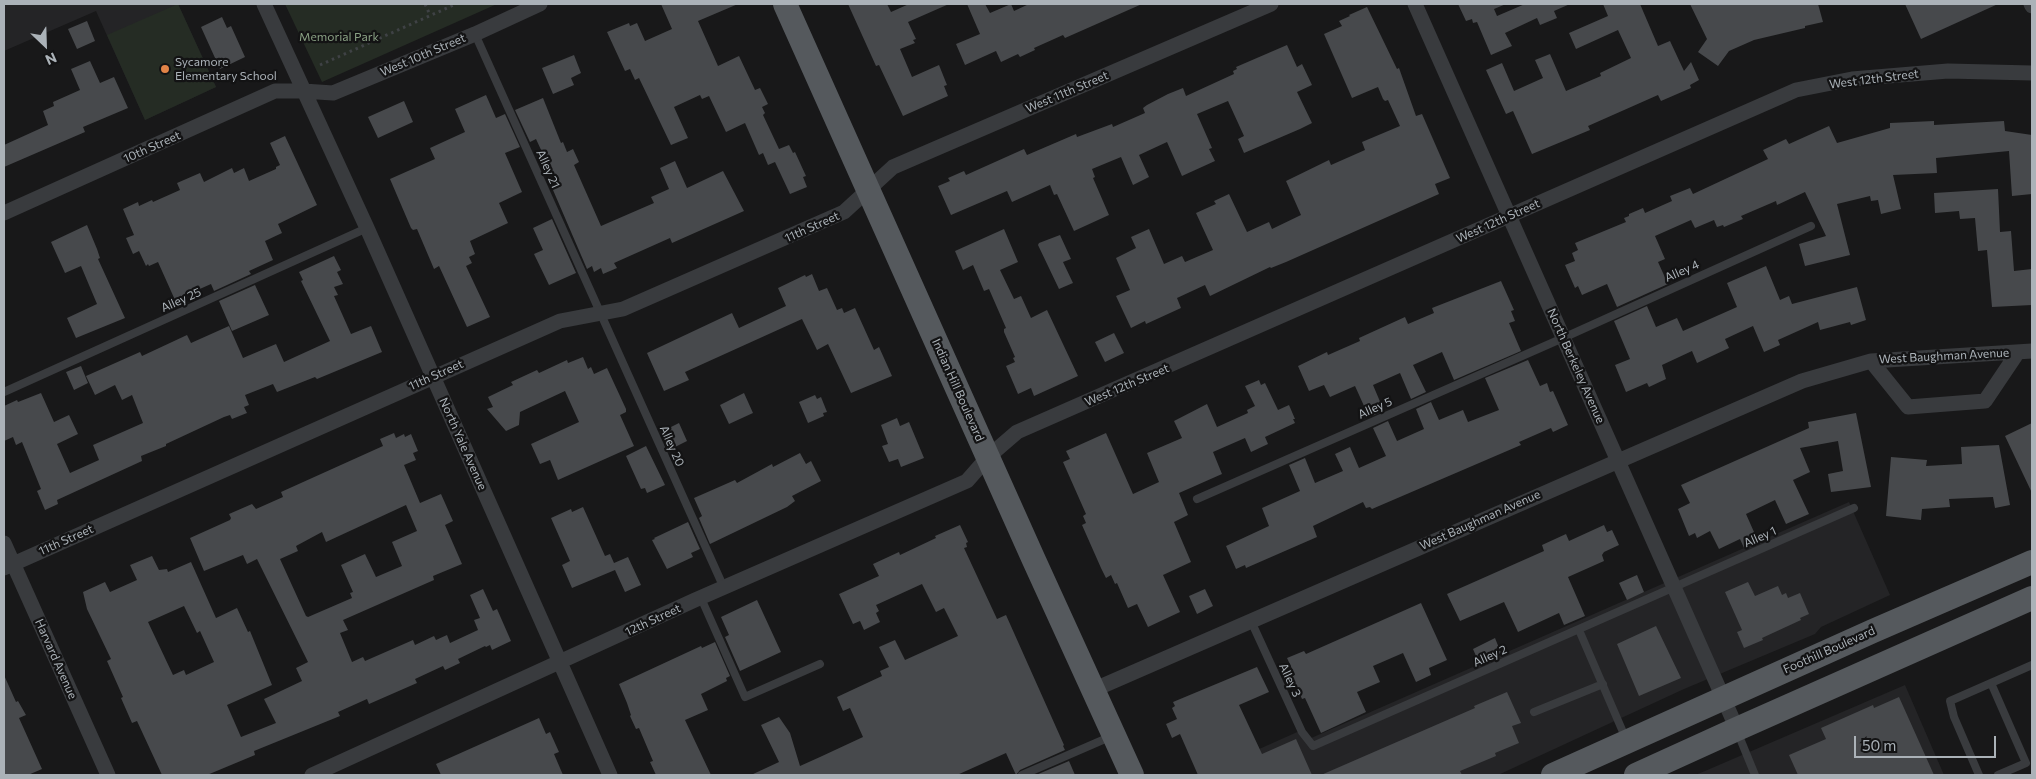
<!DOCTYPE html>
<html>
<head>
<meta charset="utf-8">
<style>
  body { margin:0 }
  #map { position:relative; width:2036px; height:779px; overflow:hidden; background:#181819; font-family:Commissioner,sans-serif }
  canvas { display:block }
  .frame { position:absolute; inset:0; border:5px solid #abb2b8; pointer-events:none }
  .north { position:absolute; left:20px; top:20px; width:50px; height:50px; -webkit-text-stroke:4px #131314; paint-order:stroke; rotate:156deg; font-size:14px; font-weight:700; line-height:20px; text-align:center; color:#abb2b8 }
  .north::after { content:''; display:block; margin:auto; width:18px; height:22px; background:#abb2b8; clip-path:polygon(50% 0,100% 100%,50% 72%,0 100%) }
  .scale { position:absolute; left:1854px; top:736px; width:142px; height:22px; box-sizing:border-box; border:2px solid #abb2b8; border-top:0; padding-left:6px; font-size:15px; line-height:18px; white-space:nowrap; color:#abb2b8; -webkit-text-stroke:4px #131314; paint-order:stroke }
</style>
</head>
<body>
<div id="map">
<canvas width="2036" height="779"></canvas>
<div class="frame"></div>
<div class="north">N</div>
<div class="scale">50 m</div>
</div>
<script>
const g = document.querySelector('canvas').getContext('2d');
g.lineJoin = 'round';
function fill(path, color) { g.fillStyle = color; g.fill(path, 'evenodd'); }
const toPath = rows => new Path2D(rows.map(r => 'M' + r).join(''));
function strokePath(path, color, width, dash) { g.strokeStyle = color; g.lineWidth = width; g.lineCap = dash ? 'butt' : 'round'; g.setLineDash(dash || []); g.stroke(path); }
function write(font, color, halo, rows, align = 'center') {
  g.font = font + ' Commissioner,sans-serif'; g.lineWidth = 4.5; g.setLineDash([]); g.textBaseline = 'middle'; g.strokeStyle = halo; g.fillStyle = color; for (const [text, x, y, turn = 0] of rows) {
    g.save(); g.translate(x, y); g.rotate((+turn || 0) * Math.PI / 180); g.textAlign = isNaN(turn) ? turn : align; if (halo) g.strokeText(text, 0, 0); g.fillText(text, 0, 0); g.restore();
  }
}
fill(toPath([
  [4,4,178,4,216,87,145,120,96,11,4,51],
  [1849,502,1890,595,1821,627,1815,634,1684,689,1498,775,1201,775,1304,729,1309,739],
  [1905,685,1944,775,1695,775,1705,771]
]), '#242426');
fill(toPath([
  [178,4,216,87,145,120,107,35],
  [285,4,497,4,322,82]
]), '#252c24');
fill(toPath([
  [661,4,738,4,698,21,718,66,739,56,755,90,760,88,768,104,762,107,765,113,763,115,779,149,789,145,793,153,795,152,806,176,803,177,807,187,790,194,775,162,768,165,763,153,759,155,745,123,726,132,709,96,702,99,700,95,674,107,688,138,671,145,639,78,635,80,630,69,625,71,607,32,629,23,630,26,637,23,645,41,672,29],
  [848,4,887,4,891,12,909,4,949,4,908,22,916,39,913,40,915,43,900,49,912,77,939,65,947,85,944,86,948,96,903,116,879,65,876,66],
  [967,4,985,4,990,13,1011,4,1014,11,1029,4,1142,4,1065,38,1063,35,1034,48,1035,50,1020,57,1018,54,1001,62,996,51,965,65,956,44,980,34],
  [1458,4,1506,4,1494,9,1497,16,1525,4,1570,4,1554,11,1557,18,1540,25,1537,18,1505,33,1512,46,1491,55,1477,22,1473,23,1472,19,1466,21],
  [1603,4,1640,4,1658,46,1670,41,1684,71,1691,62,1699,80,1690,85,1691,88,1661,101,1658,95,1588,126,1590,130,1532,154,1513,111,1506,114,1486,70,1502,63,1514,91,1543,78,1535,60,1550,54,1566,91,1601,76,1600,73,1631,58,1618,30,1576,49,1569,33,1608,16],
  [1690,4,1818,4,1823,22,1805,26,1805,28,1754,40,1729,51,1718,66,1698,52,1707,39],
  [1905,4,1998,4,1921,39],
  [1367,7,1397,69,1399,68,1416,116,1422,114,1450,178,1435,184,1439,194,1286,262,1271,268,1270,267,1210,296,1205,285,1177,298,1181,308,1146,324,1145,321,1131,328,1116,296,1130,290,1116,258,1136,248,1131,237,1149,229,1164,264,1182,256,1185,262,1213,250,1196,213,1216,204,1214,201,1229,194,1247,232,1269,222,1272,229,1301,215,1286,181,1329,160,1331,165,1365,150,1362,142,1400,126,1388,100,1385,101,1383,99,1378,87,1352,98,1324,34,1342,26,1339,21,1350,16,1349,15],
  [222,17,227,28,231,26,245,57,220,69,201,27],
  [87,21,95,41,77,49,68,29],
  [1287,45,1297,67,1302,64,1312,85,1297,92,1312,123,1300,129,1244,153,1238,139,1244,136,1228,101,1197,114,1212,148,1209,149,1215,161,1182,176,1167,142,1139,155,1149,177,1133,185,1121,157,1092,169,1095,177,1093,178,1109,215,1074,231,1057,194,1054,195,1050,185,1012,202,1007,191,951,215,938,186,950,181,948,178,964,171,966,175,1024,149,1027,155,1076,134,1077,137,1112,124,1113,127,1145,113,1143,108,1147,105,1168,94,1183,88,1186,96,1234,74,1233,71,1237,69,1236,67],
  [574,55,581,73,571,78,574,85,553,94,542,68],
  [90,61,100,83,114,77,128,108,83,127,85,132,4,167,4,145,48,125,43,111,54,106,53,102,80,90,71,69],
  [486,95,496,118,505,114,520,147,505,153,522,192,499,203,508,223,470,241,475,254,469,257,472,263,466,266,490,317,467,327,439,266,434,269,417,229,413,230,411,228,390,179,435,159,430,148,465,132,455,109],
  [543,98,561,143,563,142,567,152,573,149,579,162,574,165,601,226,654,203,651,197,669,189,660,168,675,161,687,188,723,171,744,211,672,243,670,238,614,263,617,268,603,274,601,268,594,272,592,266,587,269,550,183,555,180,536,139,530,142,515,110],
  [404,101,413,122,378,138,368,117],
  [1934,121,1934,125,2004,121,2005,131,2032,135,2032,194,2012,196,2009,151,1936,158,1937,173,1893,175,1901,209,1881,214,1878,200,1871,201,1870,196,1837,204,1850,255,1805,266,1799,244,1826,236,1805,192,1777,205,1776,201,1741,216,1743,219,1724,227,1723,225,1717,227,1714,220,1695,228,1691,220,1655,236,1665,259,1658,262,1668,284,1617,307,1607,284,1582,295,1578,286,1575,288,1565,265,1575,261,1572,253,1578,250,1575,243,1626,222,1624,218,1629,216,1629,214,1643,208,1645,213,1672,201,1670,196,1690,188,1693,194,1768,159,1763,150,1786,139,1789,144,1829,126,1837,143,1890,128,1890,123],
  [285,136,317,205,278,224,282,233,265,241,273,260,249,271,251,274,214,291,211,284,175,300,158,262,149,266,148,264,146,266,139,251,133,254,126,238,134,235,123,209,138,202,139,206,152,200,153,202,180,190,177,183,200,173,204,182,232,168,234,173,244,168,249,181,276,169,276,167,280,165,270,143],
  [1998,189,2000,232,2011,231,2014,271,2032,269,2032,305,1992,307,1987,250,1978,251,1975,218,1960,219,1959,211,1935,213,1934,193],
  [552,219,576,273,549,285,534,254,543,250,533,228],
  [87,225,97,249,100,258,98,259,125,318,76,338,67,318,97,304,81,266,65,273,51,242],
  [1004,229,1018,262,1000,270,1014,299,1021,296,1031,318,1047,310,1078,376,1034,396,1031,388,1018,394,1006,366,1015,362,1013,358,1015,357,1004,332,1004,329,1006,328,989,289,984,291,973,265,963,270,955,251],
  [1060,235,1071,259,1063,262,1073,283,1059,289,1038,245,1039,243],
  [334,256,341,270,337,272,343,284,334,287,338,295,334,296,351,334,371,326,382,352,317,379,315,377,277,392,273,384,245,395,249,405,244,407,247,413,232,419,230,415,224,417,166,444,166,446,141,456,142,461,57,500,58,504,45,510,37,491,41,489,22,442,16,445,13,437,4,441,4,406,17,400,18,402,41,393,54,422,69,415,78,434,57,444,70,473,99,460,93,445,143,423,132,395,122,400,115,385,95,395,86,376,140,352,142,356,187,335,191,343,229,326,243,358,276,344,284,362,330,341,301,281,303,280,299,272],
  [1766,266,1780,300,1789,296,1792,304,1857,287,1866,320,1851,325,1850,322,1820,330,1818,322,1778,340,1780,345,1764,352,1753,326,1725,339,1729,348,1697,363,1692,351,1662,365,1666,379,1649,387,1647,383,1626,392,1615,365,1630,359,1614,321,1647,306,1656,327,1677,318,1683,331,1737,307,1727,283],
  [812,274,819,291,827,288,837,310,842,308,844,313,855,308,874,350,879,347,892,376,851,393,828,344,817,350,802,319,685,372,689,380,664,391,647,353,732,313,739,328,786,306,778,288,805,275,806,277],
  [1501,281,1514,310,1511,311,1515,321,1509,323,1521,351,1454,380,1442,352,1413,365,1426,392,1411,399,1400,373,1373,385,1384,411,1369,417,1355,386,1330,397,1324,385,1309,391,1298,366,1327,352,1328,355,1360,341,1359,338,1405,317,1408,324,1434,313,1432,308],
  [255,285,269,315,232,331,219,301],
  [1114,333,1124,353,1105,362,1095,342],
  [583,357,588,369,591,367,594,374,607,368,626,409,626,412,620,415,634,446,558,480,550,460,540,464,531,444,579,422,565,391,520,412,519,425,506,431,487,409,493,407,488,397,513,385,511,382,537,370,539,373,567,360,568,363],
  [1528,360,1540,386,1547,383,1550,392,1553,391,1568,425,1553,432,1551,428,1519,442,1521,445,1372,509,1370,507,1366,508,1363,502,1313,526,1317,537,1246,568,1245,565,1236,569,1226,546,1269,526,1262,508,1300,491,1289,465,1305,458,1315,483,1343,471,1335,454,1350,447,1359,468,1386,456,1373,428,1388,421,1397,441,1424,429,1416,409,1431,402,1439,420,1463,410,1468,422,1499,410,1485,378],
  [81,366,88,383,74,390,66,372],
  [1259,380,1261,385,1265,383,1278,410,1289,405,1295,419,1293,419,1295,423,1265,437,1268,444,1251,452,1245,438,1213,452,1222,474,1179,493,1188,515,1174,522,1191,562,1163,575,1180,612,1148,627,1137,604,1128,608,1117,583,1115,584,1111,575,1106,578,1101,568,1082,525,1086,523,1083,516,1086,514,1063,462,1070,459,1066,451,1106,433,1133,494,1159,482,1147,453,1182,438,1174,421,1207,404,1217,427,1248,413,1247,410,1255,406,1245,386],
  [744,393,753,413,729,424,720,405],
  [815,395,817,399,821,397,827,412,823,413,824,416,808,423,799,402],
  [1856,413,1871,487,1831,492,1828,474,1843,471,1838,441,1800,448,1810,472,1793,480,1809,514,1786,524,1775,500,1746,514,1758,541,1744,548,1740,539,1719,549,1710,531,1697,538,1695,533,1689,536,1678,509,1690,503,1681,485,1809,428,1808,422],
  [897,418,900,426,909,422,924,458,901,467,898,459,889,462,882,446,888,444,881,425],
  [679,423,687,441,671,449,663,431],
  [2032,423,2032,493,2005,436],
  [394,433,396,438,404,434,405,437,411,434,418,451,413,453,416,460,404,465,420,503,441,494,453,521,445,525,462,564,433,576,434,580,343,620,348,630,340,633,352,662,363,657,365,661,413,640,415,645,434,636,436,640,447,635,450,643,478,630,474,620,480,618,470,595,483,589,493,611,497,609,511,641,492,650,490,645,486,647,485,646,458,659,460,663,445,670,443,666,415,679,417,683,369,704,367,699,338,712,340,716,254,751,255,755,207,775,162,775,137,721,132,723,121,698,123,697,107,661,111,659,87,609,83,592,105,582,110,592,137,580,130,565,152,556,159,570,167,569,168,572,191,562,216,618,237,608,248,632,250,631,272,685,227,705,241,737,276,723,264,699,302,681,296,668,308,662,257,559,247,564,243,555,204,571,190,538,230,520,231,518,229,514,252,504,256,509,283,497,281,492,383,446,380,439],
  [406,505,417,531,392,542,402,566,376,577,365,554,341,565,353,592,350,593,352,598,308,617,306,616,280,559,298,551,296,546,322,532,326,542],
  [184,606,197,633,200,631,214,662,186,675,184,670,173,675,148,622],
  [1999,445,2010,505,1995,508,1993,497,1949,499,1950,507,1922,509,1921,520,1886,516,1891,457,1927,460,1926,466,1962,464,1961,447],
  [646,446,665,485,647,493,645,488,641,489,626,456],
  [800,453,806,464,811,461,821,481,792,496,795,501,787,507,710,544,699,518,702,516,694,498,735,480,737,483,772,464,773,467],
  [583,507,605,556,610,554,614,563,628,557,641,585,625,592,615,570,572,588,562,565,570,561,551,518,571,509,572,512],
  [688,522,700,549,691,553,693,557,667,569,652,540,655,539,654,538],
  [960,525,968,542,966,543,967,547,964,548,997,619,1006,615,1064,745,1063,746,1065,750,1020,770,1016,775,1006,753,957,775,751,775,779,762,761,725,779,717,790,733,800,766,820,757,863,737,850,708,843,711,837,697,882,676,880,671,889,667,879,647,895,640,905,660,958,636,944,608,936,612,922,584,876,605,879,611,876,613,880,622,864,630,860,621,853,624,839,594,879,576,873,564,899,552,900,555,936,538,935,536],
  [1604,525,1607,532,1612,530,1619,545,1604,552,1602,555,1604,561,1568,577,1585,616,1564,625,1559,613,1518,632,1504,602,1460,621,1447,594,1544,551,1542,545,1566,534,1569,541],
  [1637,575,1644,592,1627,600,1619,583],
  [1748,582,1755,596,1778,586,1782,595,1786,593,1788,598,1800,593,1809,614,1800,618,1801,620,1762,638,1763,640,1744,648,1737,632,1742,630,1725,592],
  [1205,589,1213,606,1197,614,1189,596],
  [757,600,781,652,740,671,725,637,729,635,721,617],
  [1421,603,1447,660,1429,668,1431,675,1416,682,1403,653,1373,666,1380,682,1357,692,1366,712,1321,733,1305,698,1302,699,1292,676,1295,675,1287,658,1304,651,1306,654],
  [1656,626,1681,678,1639,696,1617,644],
  [1495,638,1501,653,1479,663,1473,649],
  [715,642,730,676,726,678,727,681,701,694,708,710,685,720,711,775,656,775,650,762,653,761,639,728,636,729,630,716,631,715,627,703,619,684,701,646,702,648],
  [1257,667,1269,692,1239,705,1262,754,1296,739,1312,775,1198,775,1180,734,1172,738,1166,724,1177,719,1172,708,1175,706,1173,702],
  [4,675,16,702,18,701,26,715,19,718,42,769,28,775,4,775],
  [1507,692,1521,723,1512,726,1519,743,1495,753,1496,756,1460,771,1462,775,1321,775,1475,708,1474,706],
  [1899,697,1934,775,1798,775,1789,755,1826,739,1821,728,1873,705,1874,708],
  [539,718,546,734,550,732,559,752,554,754,563,775,441,775,436,764],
  [1069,761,1075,775,1036,775]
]), '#47494c');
strokePath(toPath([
  [425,4,430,15],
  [320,65,456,4]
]), '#3f4245', 3, [2.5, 4]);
strokePath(toPath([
  [475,34,724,588],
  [4,392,367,228],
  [1197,499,1563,338,1811,226],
  [701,598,745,697,820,664],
  [1251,621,1302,732,1313,746,1854,508],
  [1579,630,1626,739],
  [1991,683,2026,763,1998,775],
  [1534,712,1603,684],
  [1737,731,1755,775],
  [1022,775,1112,736],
  [1979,775,1954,717,1950,701,2032,665]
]), '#393b3e', 8);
strokePath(toPath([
  [264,4,367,228,610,775],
  [1415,4,1737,729],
  [2031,4,2032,6],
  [4,213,275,91,303,91,333,93,475,34,540,4],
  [1871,361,1908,407,1985,401,2018,352],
  [4,543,108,775],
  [4,568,560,321,623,309,844,212,893,167,1271,4],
  [1093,690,1802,381,1871,361,2032,351],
  [312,775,695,600,967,481,988,457,1017,432,1796,90,1852,79,1948,71,2032,73]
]), '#393b3e', 15);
strokePath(toPath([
  [785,4,1033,558,1132,775],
  [1553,775,1873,631,2032,562],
  [1636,775,1737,729,2032,598]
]), '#55595d', 24);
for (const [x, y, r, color] of [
  [165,69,5,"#e28447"]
]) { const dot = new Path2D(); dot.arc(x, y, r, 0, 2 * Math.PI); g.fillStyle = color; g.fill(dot); strokePath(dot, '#131314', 2); }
write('12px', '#8aa184', '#131314', [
  ["Memorial Park",339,37]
]);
write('12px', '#abb2b8', '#131314', [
  ["West 10th Street",423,55,-23],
  ["West 12th Street",1874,79,-7],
  ["West 11th Street",1067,92,-23],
  ["10th Street",152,147,-24],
  ["Alley 21",548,169,66],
  ["West 12th Street",1498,221,-24],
  ["11th Street",812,227,-24],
  ["Alley 4",1682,271,-24],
  ["Alley 25",181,300,-24],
  ["West Baughman Avenue",1944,356,-3],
  ["North Berkeley Avenue",1576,366,66],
  ["11th Street",436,375,-24],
  ["West 12th Street",1127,385,-23],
  ["Indian Hill Boulevard",958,390,66],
  ["Alley 5",1375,408,-24],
  ["North Yale Avenue",463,444,66],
  ["Alley 20",672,446,66],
  ["West Baughman Avenue",1480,520,-24],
  ["Alley 1",1760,537,-24],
  ["11th Street",66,540,-24],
  ["12th Street",653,620,-25],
  ["Foothill Boulevard",1829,650,-24],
  ["Alley 2",1490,656,-24],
  ["Harvard Avenue",56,659,66],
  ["Alley 3",1290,680,65]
]);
write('12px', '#abb2b8', '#131314', [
  ["Sycamore",175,62],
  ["Elementary School",175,76]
], 'left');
</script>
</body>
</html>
